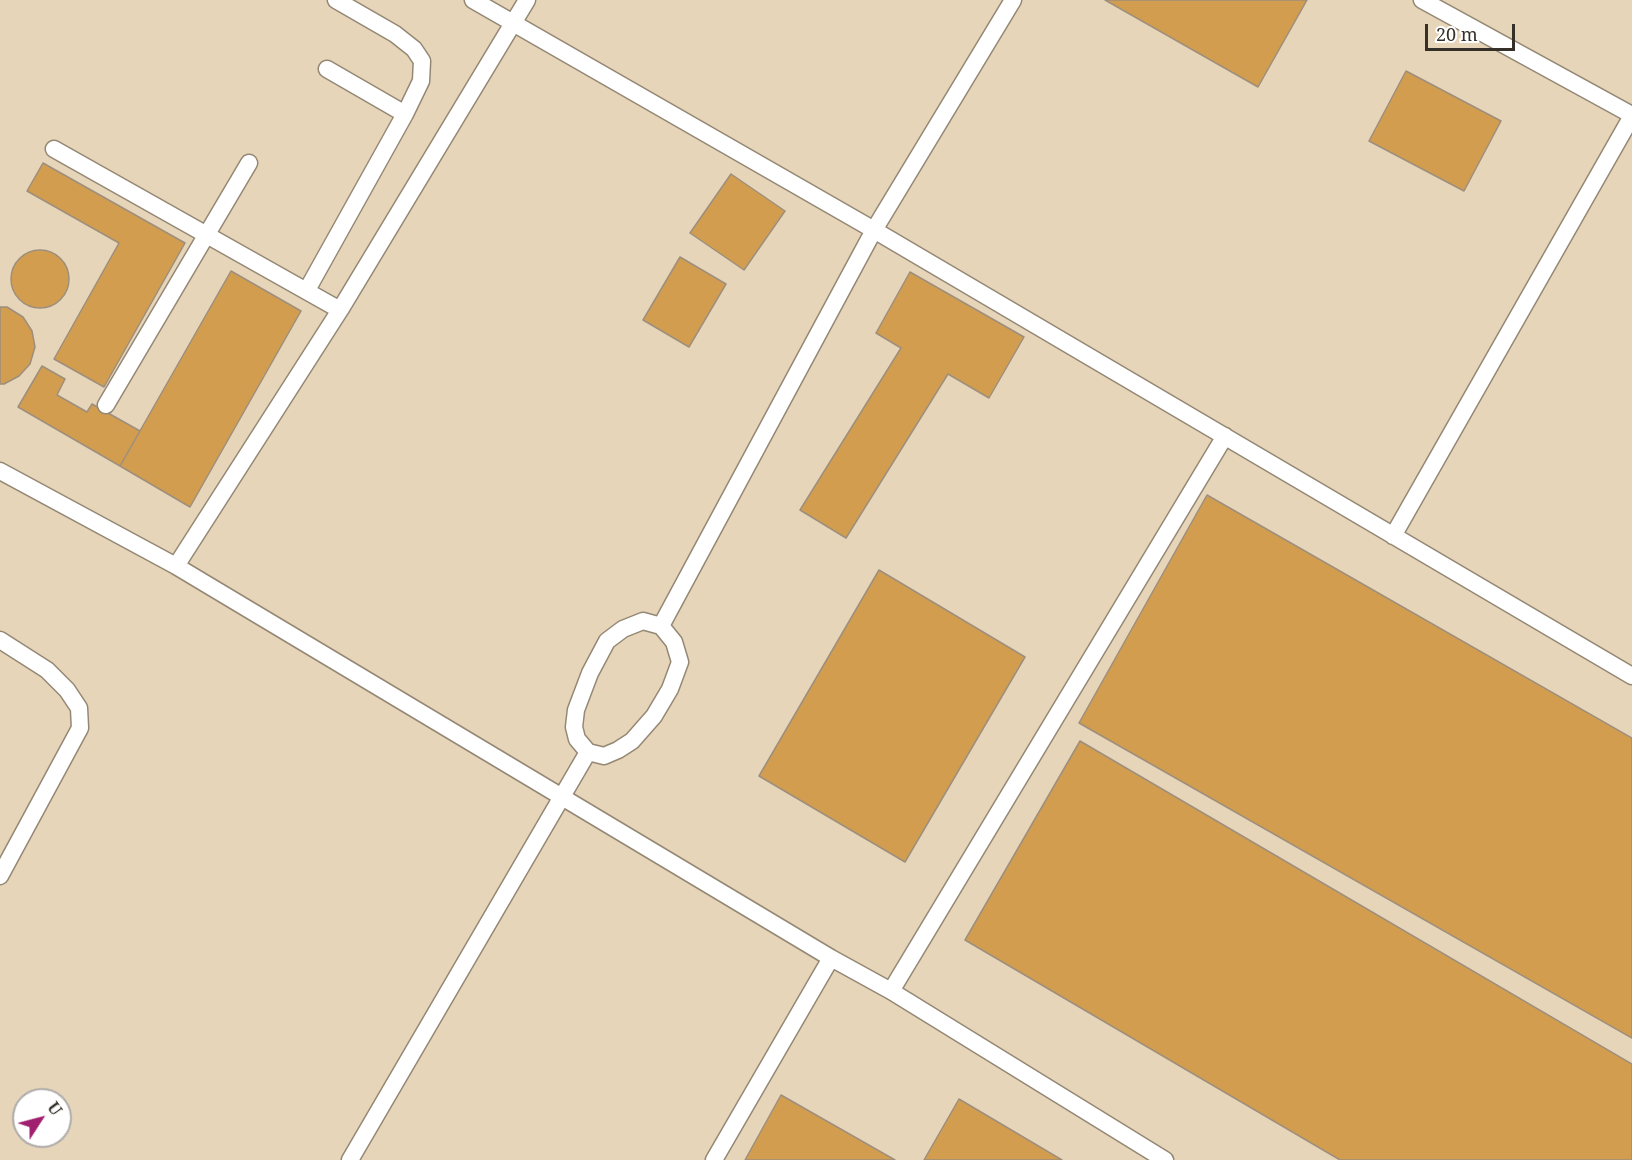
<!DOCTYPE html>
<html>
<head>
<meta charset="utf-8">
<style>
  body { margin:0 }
  #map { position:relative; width:1632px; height:1160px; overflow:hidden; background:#ecdeca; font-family:"Noto Serif",serif }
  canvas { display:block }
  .north { position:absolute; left:12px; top:1088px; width:60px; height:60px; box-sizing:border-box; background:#fff; border:2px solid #aeaca9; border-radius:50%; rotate:54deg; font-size:16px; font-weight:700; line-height:24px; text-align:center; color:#353028 }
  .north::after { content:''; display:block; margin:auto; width:21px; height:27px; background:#a11f6f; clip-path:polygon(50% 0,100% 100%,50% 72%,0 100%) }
  .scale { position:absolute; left:1425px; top:24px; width:90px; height:27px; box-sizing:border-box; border:3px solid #353028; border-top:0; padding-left:8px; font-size:18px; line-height:21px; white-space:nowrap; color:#353028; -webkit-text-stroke:4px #fff; paint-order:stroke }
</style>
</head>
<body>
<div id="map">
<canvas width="1632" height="1160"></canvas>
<div class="north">U</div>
<div class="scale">20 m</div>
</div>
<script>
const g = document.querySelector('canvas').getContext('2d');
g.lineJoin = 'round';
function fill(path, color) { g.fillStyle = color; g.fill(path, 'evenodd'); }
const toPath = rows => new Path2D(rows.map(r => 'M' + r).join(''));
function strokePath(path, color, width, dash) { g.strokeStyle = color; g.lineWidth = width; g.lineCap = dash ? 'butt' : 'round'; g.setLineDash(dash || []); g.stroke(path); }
fill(toPath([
  [0,0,1632,0,1632,1160,0,1160],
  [24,1100,60,1100,60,1136,24,1136]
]), '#e7d5ba');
const building = toPath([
  [1105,0,1307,0,1258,87,1105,0],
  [1406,71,1501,121,1464,191,1369,141,1406,71],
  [43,163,185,243,104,387,54,359,119,243,27,191,43,163],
  [731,174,785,211,744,270,690,233,731,174],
  '11 279a29 29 0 1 1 58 0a29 29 0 1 1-58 0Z',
  [680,257,726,284,689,347,643,320,680,257],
  [231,271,301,311,190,507,120,466,231,271],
  [910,272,1024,337,989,398,948,374,846,538,800,510,901,348,876,333,910,272],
  [0,307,7,307,23,317,32,331,35,347,30,364,19,376,4,384,0,384,0,307],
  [42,366,65,379,57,395,87,412,92,404,140,431,120,466,18,407,42,366],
  [1207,495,1632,738,1632,1038,1079,723,1207,495],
  [879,570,1025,657,905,862,759,776,879,570],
  [1080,741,1632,1064,1632,1160,1340,1160,965,940,1080,741],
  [781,1095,895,1160,745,1160,781,1095],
  [959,1099,1062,1160,924,1160,959,1099]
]);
fill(building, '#d39d4f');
strokePath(building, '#9d8f7c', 1.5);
const service = toPath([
  [473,0,874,230,1632,676],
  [1422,0,1632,115],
  [327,69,405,114],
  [54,149,340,310],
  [307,290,405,114,421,81,422,61,414,49,395,34,336,0],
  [106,405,249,163],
  [0,471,176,566,831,958,891,991,1165,1160],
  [1393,536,1632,116],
  [176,566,340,310,527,0],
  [661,626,874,230,1013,0],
  [0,640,47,670,67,690,79,708,80,728,0,876],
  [891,991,1225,436],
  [350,1160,588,752,577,739,574,727,576,710,590,673,607,641,623,629,643,621,661,626,674,642,680,662,670,689,654,716,632,741,618,750,604,756,588,752],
  [714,1160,831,958]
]);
strokePath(service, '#948875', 19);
strokePath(service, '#fff', 16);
</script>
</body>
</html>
